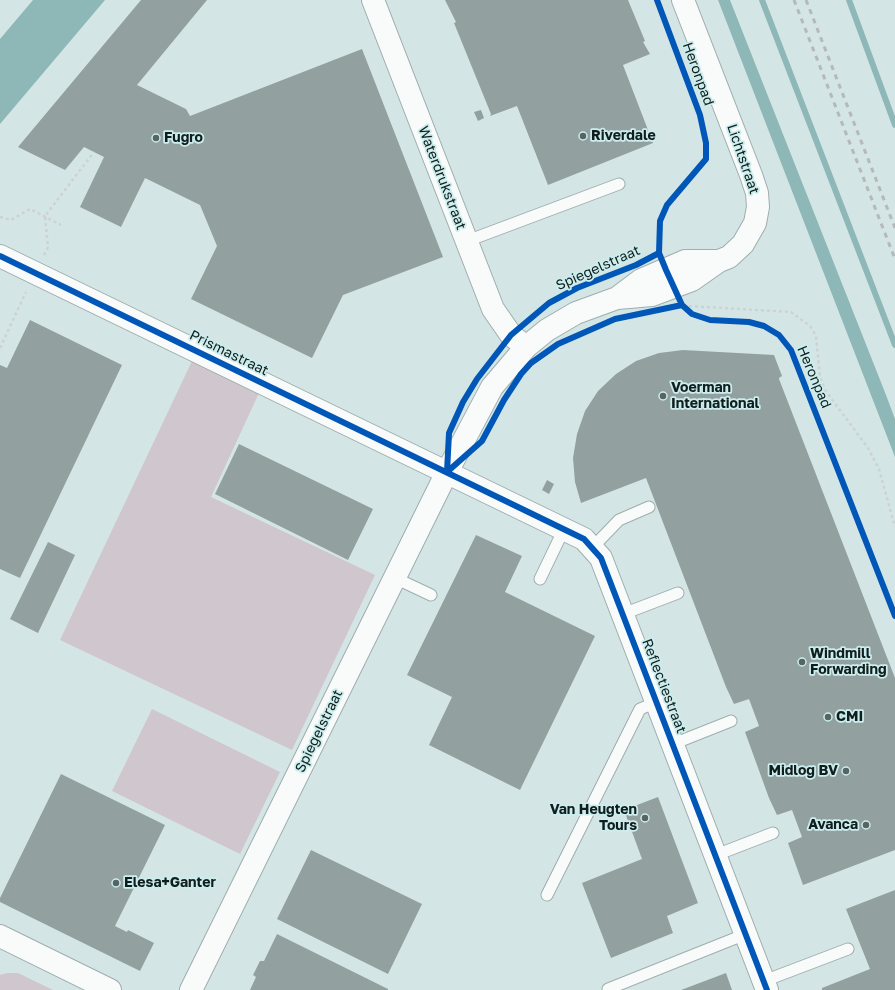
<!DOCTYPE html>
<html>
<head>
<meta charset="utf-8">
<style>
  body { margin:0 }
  canvas { display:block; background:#d4e5e5 }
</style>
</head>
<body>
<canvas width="895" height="990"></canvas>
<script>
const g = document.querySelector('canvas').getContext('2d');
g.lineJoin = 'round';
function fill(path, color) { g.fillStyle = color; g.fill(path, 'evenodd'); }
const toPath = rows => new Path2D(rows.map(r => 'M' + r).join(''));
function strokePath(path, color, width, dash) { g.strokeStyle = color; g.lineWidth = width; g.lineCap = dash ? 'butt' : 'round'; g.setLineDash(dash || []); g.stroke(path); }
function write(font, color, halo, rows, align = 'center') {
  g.font = font + ' "Golos Text",sans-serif'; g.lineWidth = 3.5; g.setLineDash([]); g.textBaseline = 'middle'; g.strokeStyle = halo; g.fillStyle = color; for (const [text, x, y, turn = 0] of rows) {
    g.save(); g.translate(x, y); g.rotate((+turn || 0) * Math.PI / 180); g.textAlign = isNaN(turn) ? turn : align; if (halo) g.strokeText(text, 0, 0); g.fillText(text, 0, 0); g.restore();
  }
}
fill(toPath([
  [192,361,259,393,211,497,375,575,292,750,60,640],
  [152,709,280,772,240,854,112,791],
  [7,973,18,973,53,990,0,990,0,975]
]), '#d0c6ce');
fill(toPath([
  [33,0,105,0,0,124,0,39],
  [718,0,730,0,886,395,895,419,895,457]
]), '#8eb8b7');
strokePath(toPath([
  [762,0,895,345],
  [849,0,895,125]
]), '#8eb8b7', 6);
fill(toPath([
  [141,0,207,0,137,85,186,109,190,116,362,49,443,257,343,295,312,358,191,299,217,246,200,205,145,178,121,227,80,207,104,157,84,147,65,170,18,147],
  [445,0,628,0,645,41,643,42,650,54,623,65,653,143,548,185,517,106,490,116,491,114,454,23,456,22],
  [481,110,484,118,478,121,474,112],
  [30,320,122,365,20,578,0,569,0,365,7,368],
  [683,350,774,355,782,376,779,378,779,379,895,678,895,850,803,885,788,843,802,837,792,810,777,815,769,798,745,732,759,726,749,699,734,704,726,687,646,478,581,503,575,482,573,458,577,434,585,411,598,391,616,374,636,361,659,353],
  [239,444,373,509,348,560,215,494],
  [547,480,554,484,549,494,542,490],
  [476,535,522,556,505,592,595,636,520,790,429,745,452,697,407,675],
  [48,542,75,555,38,633,10,619],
  [61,774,165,825,115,926,127,932,128,930,154,943,140,971,0,902,0,898],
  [658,797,698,903,667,916,673,933,611,958,582,883,642,859,624,810],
  [311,850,422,904,388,974,277,919],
  [895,890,895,990,822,990,822,988,870,969,846,909],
  [277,934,388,989,388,990,250,990,256,977,253,975,260,961,264,961],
  [726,973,732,990,681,990]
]), '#93a0a0');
const lane = toPath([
  [467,241,619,184],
  [592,548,619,520,649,507],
  [395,578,431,595],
  [540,579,564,529],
  [623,614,678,593],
  [673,744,731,721],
  [716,855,773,833],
  [547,895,640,709,657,702],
  [764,981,848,949],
  [608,989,746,934]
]);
const street = toPath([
  [373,0,493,309,511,335,526,347],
  [0,256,584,539,601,558,767,990],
  [617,298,652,295,692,280,719,261,729,257,743,244,755,223,758,207,757,193,751,175,683,0],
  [0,936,110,990],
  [191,990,447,472,492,387,526,347,547,330,576,313,617,298,641,280,685,261,719,261]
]);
strokePath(lane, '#9fadad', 13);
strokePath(street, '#9fadad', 24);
strokePath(toPath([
  [0,217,11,220,30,209,61,225],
  [44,255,48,247,45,216,94,152],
  [689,306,791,312,810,326,816,336,820,377,825,390,868,448,879,469,895,527],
  [0,348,26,292]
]), '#cdd2d2', 2.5, [3, 3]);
strokePath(lane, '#f9fbfb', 11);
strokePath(street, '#f9fbfb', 22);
strokePath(toPath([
  [794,0,895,259],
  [806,0,895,228]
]), '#b5b9b9', 3, [5, 5]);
strokePath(toPath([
  [657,0,700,115,706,143,706,159,667,205,660,221,659,253,666,270,682,305,692,314,710,320,749,322,764,326,779,335,791,350,895,616],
  [0,256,584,539,601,558,767,990],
  [447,472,449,433,463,402,477,379,511,335,549,303,577,288,636,265,659,253],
  [447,472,482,441,504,400,521,374,531,363,558,344,615,319,682,305]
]), '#0057b8', 6);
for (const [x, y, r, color] of [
  [583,136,4,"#566464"],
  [156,138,4,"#566464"],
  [663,396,4,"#566464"],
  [802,662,4,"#566464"],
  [828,717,4,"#566464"],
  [846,771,4,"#566464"],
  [645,818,4,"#566464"],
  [866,825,4,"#566464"],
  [116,883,4,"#566464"]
]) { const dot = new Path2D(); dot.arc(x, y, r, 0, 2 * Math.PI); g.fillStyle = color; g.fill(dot); strokePath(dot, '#cceded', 1.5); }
write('14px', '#121e1e', '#cceded', [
  ["Heronpad",698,74,70],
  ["Lichtstraat",743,159,71],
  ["Waterdrukstraat",442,178,69],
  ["Spiegelstraat",598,268,-24],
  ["Prismastraat",229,353,26],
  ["Heronpad",814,377,67],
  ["Reflectiestraat",664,686,69],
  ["Spiegelstraat",319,731,-64]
]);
write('bold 14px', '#121e1e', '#cceded', [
  ["Riverdale",591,136],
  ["Fugro",164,138],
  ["Voerman",671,388],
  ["International",671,404],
  ["Windmill",810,654],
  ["Forwarding",810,670],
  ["CMI",836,717],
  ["Midlog BV",838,771,"right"],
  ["Van Heugten",637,810,"right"],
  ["Tours",637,826,"right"],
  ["Avanca",858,825,"right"],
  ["Elesa+Ganter",124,883]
], 'left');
</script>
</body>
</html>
